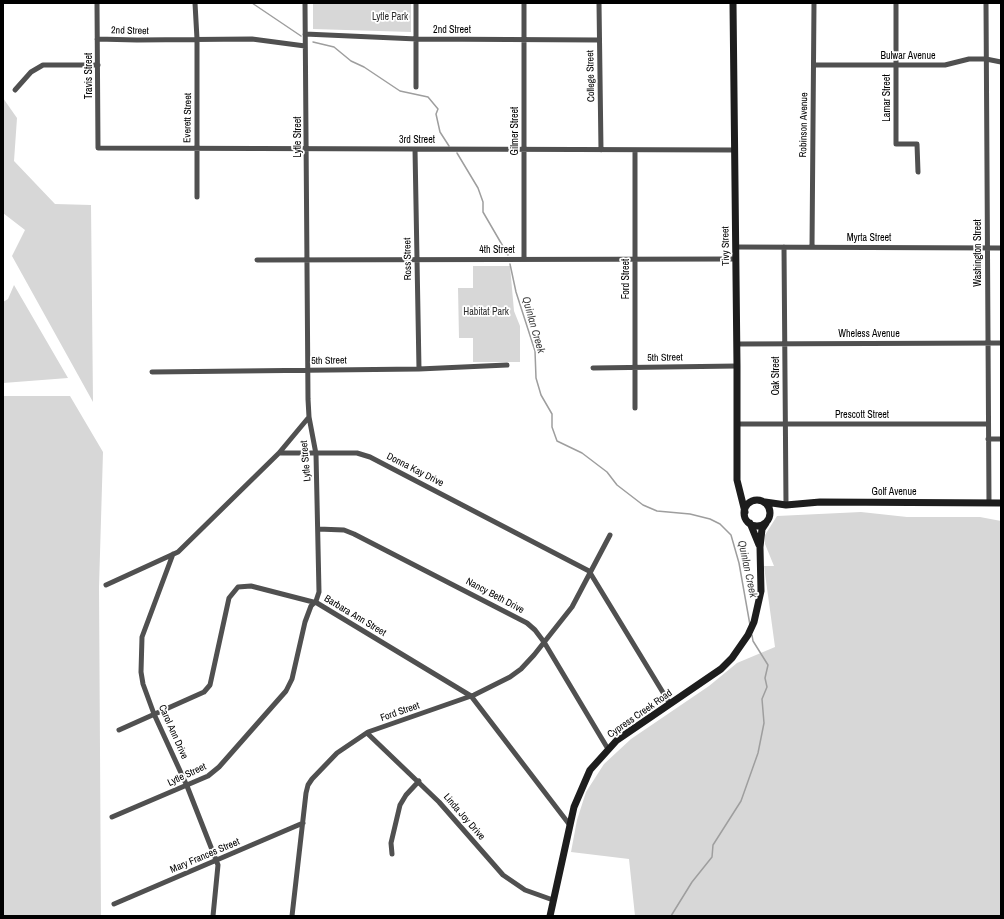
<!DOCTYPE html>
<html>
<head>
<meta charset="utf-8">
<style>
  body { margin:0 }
  #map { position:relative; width:1004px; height:919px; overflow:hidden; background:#fff; font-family:"Archivo Narrow",sans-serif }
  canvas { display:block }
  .frame { position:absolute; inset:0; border:4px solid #000; pointer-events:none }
</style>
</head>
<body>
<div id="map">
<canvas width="1004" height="919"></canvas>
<div class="frame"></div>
</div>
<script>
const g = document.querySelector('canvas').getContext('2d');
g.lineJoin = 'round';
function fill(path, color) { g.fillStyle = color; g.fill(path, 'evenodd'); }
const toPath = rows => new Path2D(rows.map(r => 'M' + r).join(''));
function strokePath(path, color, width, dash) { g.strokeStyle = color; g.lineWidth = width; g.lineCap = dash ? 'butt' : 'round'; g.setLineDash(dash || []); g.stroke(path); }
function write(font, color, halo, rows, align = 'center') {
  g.font = font + ' "Archivo Narrow",sans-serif'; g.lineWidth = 3.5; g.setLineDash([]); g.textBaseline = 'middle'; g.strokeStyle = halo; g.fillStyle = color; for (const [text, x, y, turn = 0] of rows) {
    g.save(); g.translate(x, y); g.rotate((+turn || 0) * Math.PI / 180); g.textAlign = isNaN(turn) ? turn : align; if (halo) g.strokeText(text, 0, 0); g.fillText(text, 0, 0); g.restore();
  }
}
fill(toPath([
  [313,3,411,3,411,32,313,29],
  [3,98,17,118,14,161,55,204,91,205,93,402,12,256,25,230,3,213],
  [473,266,510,266,514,311,520,326,520,362,473,362,473,338,459,338,458,288,473,288],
  [14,285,68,378,3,383,3,302,8,299],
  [3,396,70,396,103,452,99,587,101,916,3,916],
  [861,512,907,517,980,517,1001,521,1001,916,635,916,629,859,571,852,577,820,586,792,604,764,631,739,709,686,737,663,775,647,764,566,774,566,765,544,765,535,777,516]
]), '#d7d7d7');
strokePath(toPath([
  [252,3,301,36],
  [313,42,334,47,351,61,364,67,400,91,428,97,438,109,436,114,440,132,449,146],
  [457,153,478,188,483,202,483,212,508,255],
  [510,264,516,292,535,351,536,378,541,395,552,414,552,427,557,441,582,453,607,472,617,485,643,505,657,511,690,514,710,519,720,524,731,535,739,563,750,625],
  [671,916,692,882,712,857,713,845,741,801,758,753,764,723,762,699,767,687,765,678,768,665,753,641,752,635]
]), '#9e9e9e', 1.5);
strokePath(toPath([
  [97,3,98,148,735,150],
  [195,3,197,39,197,197],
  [599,3,601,150],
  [896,3,896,144,917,144,918,172],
  [986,3,989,503],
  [305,34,417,39,599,40],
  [97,39,137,40,252,39,305,46],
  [814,65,945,65,969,59,986,59,1001,62],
  [416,87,416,3],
  [15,90,31,72,43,65,98,65],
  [415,149,419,369],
  [635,150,635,408],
  [736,247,1001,248],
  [784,247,786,505],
  [812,247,814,3],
  [524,259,524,3],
  [257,260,736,259],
  [737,344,1001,343],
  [593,368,737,366],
  [152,372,419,369,507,365],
  [737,424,988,424],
  [988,439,1001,439],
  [279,453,309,417],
  [318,529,344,530,354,534,527,623,535,630,544,642,608,749],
  [173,554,142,637,141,672,143,684,154,714,187,786,218,865,213,916],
  [106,585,178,552,279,453,357,453,370,457,589,571,670,704],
  [119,730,204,692,210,685,229,598,238,587,251,586,317,603,471,696,569,824],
  [367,733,439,802,503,875,525,890,553,900],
  [112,817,208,776,219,767,286,691,292,679,305,622,311,606,316,601,319,592,316,454,309,417,308,399,305,3],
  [392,854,391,843,400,805,406,795,419,781],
  [114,904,303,823],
  [292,916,306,793,308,785,312,779,337,753,368,732,474,695,510,677,521,669,534,655,572,607,610,535]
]), '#505050', 5);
strokePath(toPath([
  [733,3,737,366,737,480,745,512],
  '744 513a13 13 0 1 1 26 0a13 13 0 1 1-26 0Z',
  [765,502,786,505,820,502,1001,503],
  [750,523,759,545],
  [550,916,574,807,590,770,617,740,721,669,732,658,748,635,754,622,761,591,760,547,762,529,766,523]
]), '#1d1d1d', 7);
write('10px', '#2e2e2e', '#fff', [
  ["Lytle Park",390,17],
  ["Habitat Park",486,312]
]);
write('10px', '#000', '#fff', [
  ["2nd Street",452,30],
  ["2nd Street",130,31,1],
  ["Bulwar Avenue",908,56],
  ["Travis Street",89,76,-90],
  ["College Street",591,76,-91],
  ["Lamar Street",887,98,-90],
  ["Everett Street",188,118,-89],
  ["Robinson Avenue",804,125,-89],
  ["Gilmer Street",515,131,-90],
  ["Lytle Street",298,137,-90],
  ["3rd Street",417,140],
  ["Myrta Street",869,238],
  ["Tivy Street",726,246,-91],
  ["4th Street",497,250],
  ["Washington Street",978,253,-90],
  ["Ross Street",408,259,-91],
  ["Ford Street",626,279,-90],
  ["Wheless Avenue",869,334],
  ["5th Street",665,358,-1],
  ["5th Street",329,361,-1],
  ["Oak Street",776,376,-90],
  ["Prescott Street",862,415],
  ["Lytle Street",306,461,-95],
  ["Donna Kay Drive",415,470,27],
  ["Golf Avenue",894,492],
  ["Nancy Beth Drive",495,596,28],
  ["Barbara Ann Street",355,616,31],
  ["Ford Street",400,712,-19],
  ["Cypress Creek Road",640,714,-35],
  ["Carol Ann Drive",173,732,66],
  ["Lytle Street",187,775,-25],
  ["Linda Joy Drive",464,817,49],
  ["Mary Frances Street",205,856,-23]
]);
write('italic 11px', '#3f3f3f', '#fff', [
  ["Quinlan Creek",533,325,74],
  ["Quinlan Creek",747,569,78]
]);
</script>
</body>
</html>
